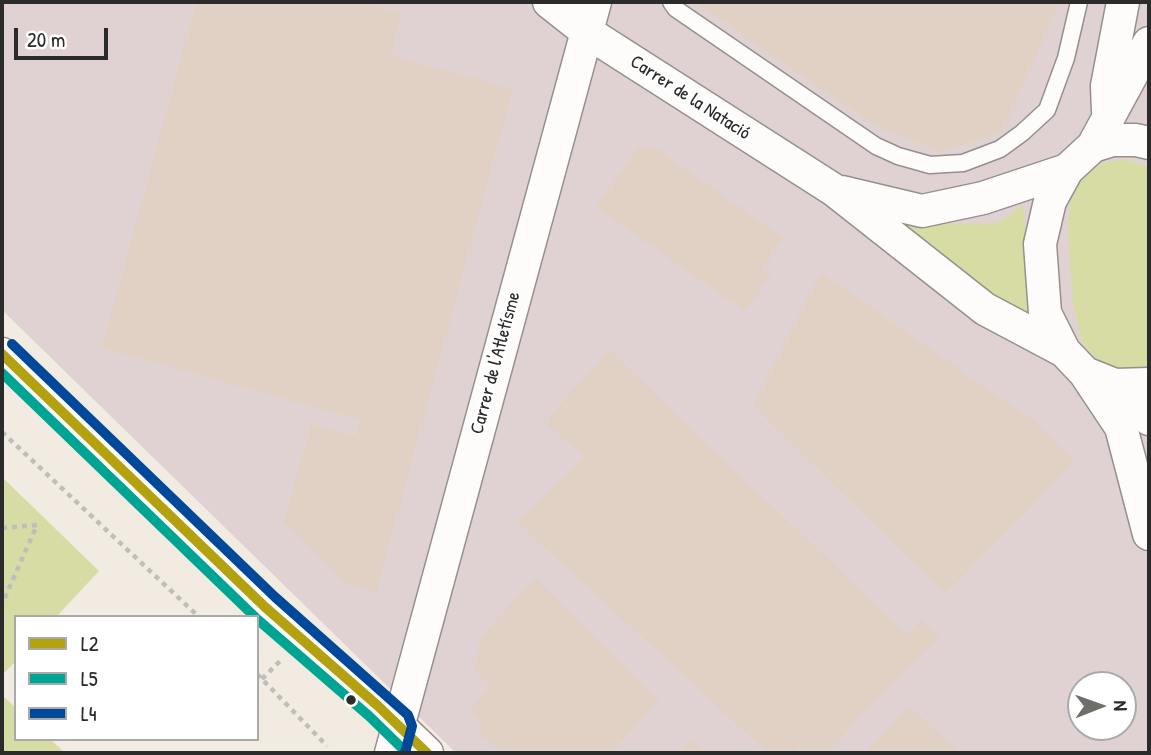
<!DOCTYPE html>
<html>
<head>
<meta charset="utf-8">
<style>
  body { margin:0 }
  #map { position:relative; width:1151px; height:755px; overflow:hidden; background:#f1ebe1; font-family:"Patrick Hand",sans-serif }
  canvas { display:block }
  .frame { position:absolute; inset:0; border:4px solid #2b2b2b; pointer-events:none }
  .legend { position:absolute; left:14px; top:615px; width:245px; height:126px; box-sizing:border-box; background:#fff; border:2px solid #aaa; margin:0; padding:9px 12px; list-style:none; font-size:21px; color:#2b2b2b }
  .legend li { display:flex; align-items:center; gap:14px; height:35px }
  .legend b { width:35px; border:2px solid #aaa }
  .north { position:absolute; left:1067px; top:671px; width:70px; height:70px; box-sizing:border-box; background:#fff; border:2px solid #aaa; border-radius:50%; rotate:89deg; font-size:19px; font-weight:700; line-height:28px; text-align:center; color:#2b2b2b }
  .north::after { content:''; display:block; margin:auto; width:24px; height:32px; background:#706e6b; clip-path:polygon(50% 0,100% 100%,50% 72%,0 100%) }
  .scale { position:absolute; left:14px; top:28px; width:94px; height:32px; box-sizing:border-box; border:4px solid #2b2b2b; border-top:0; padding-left:9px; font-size:21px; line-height:24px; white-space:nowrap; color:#2b2b2b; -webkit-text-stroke:5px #fff; paint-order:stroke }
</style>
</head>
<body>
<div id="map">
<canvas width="1151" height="755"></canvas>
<div class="frame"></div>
<ul class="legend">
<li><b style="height:9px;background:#b4a110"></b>L2</li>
<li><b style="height:9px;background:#00a493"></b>L5</li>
<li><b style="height:9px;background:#00489a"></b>L4</li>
</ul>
<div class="north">N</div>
<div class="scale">20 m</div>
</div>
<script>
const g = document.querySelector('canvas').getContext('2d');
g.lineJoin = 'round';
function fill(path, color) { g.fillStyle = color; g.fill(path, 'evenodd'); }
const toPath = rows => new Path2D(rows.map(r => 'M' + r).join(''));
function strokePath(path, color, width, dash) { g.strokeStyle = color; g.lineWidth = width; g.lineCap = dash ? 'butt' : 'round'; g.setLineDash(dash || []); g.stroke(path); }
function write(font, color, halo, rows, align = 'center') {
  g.font = font + ' "Patrick Hand",sans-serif'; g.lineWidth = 5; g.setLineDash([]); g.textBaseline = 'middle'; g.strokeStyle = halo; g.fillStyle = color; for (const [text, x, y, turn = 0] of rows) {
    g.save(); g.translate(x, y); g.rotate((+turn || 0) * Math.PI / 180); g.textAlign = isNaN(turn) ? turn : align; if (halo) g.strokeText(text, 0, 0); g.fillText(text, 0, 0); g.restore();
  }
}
fill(toPath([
  [2,2,1149,2,1149,753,456,753,2,310],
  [1081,685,1123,685,1123,727,1081,727]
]), '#e0d2d3');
fill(toPath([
  [1125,159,1149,167,1149,365,1130,370,1119,369,1097,359,1082,342,1073,305,1068,228,1071,196,1083,176,1103,163],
  [1023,205,1032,322,883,218,924,224,998,223],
  [2,477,99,571,56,617,16,617,16,661,2,675],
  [2,695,16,708,16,739,50,739,65,753,2,753]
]), '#d6dca4');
fill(toPath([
  [196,2,360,2,402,13,391,55,513,89,376,592,347,584,284,521,311,424,356,436,360,420,102,348],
  [694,2,1060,2,1002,132,942,152,877,127],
  [638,147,656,148,784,238,763,269,771,275,745,312,596,207],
  [821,272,1035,422,1075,462,945,594,753,405],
  [609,350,907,635,921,620,940,638,861,715,828,753,806,753,799,746,792,753,768,753,517,522,584,457,545,422],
  [535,578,659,700,611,753,502,753,478,731,483,726,470,710,491,687,473,669,481,637],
  [909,706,959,753,864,753],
  [692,740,705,753,678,753]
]), '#e1d0c4');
const lane = toPath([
  [671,2,676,9,876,146,898,156,930,165,963,163,1000,149,1022,133,1047,110,1066,58,1079,2]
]);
const street = toPath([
  [549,2,587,32,834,190,985,309,1064,351],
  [1108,111,1107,86,1123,2],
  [1149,143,1136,140,1112,140,1093,146,1067,170,1050,201,1040,244,1045,313,1064,351,1085,373,1115,385,1149,384],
  [1093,146,1149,43],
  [842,192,922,211,983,198,1067,170],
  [2,354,265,607,378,706,427,753],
  [1085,373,1121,427,1149,534],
  [1115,385,1149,419],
  [391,753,595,2]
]);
strokePath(lane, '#94918c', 19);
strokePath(street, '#94918c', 35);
strokePath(toPath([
  [2,432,199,617],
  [2,528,37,525,2,604],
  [257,674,327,746],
  [262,679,281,660]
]), '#bfbebc', 4.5, [5, 5]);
strokePath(lane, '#fdfcfa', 16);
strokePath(street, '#fdfcfa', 32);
strokePath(toPath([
  [2,354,265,607,378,706,427,753]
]), '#b4a110', 10);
strokePath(toPath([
  [2,373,255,617],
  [257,619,369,716,407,753]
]), '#00a493', 10);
strokePath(toPath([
  [12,344,275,597,408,715,412,726,405,753]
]), '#00489a', 10);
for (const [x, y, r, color] of [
  [351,700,6,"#2b2b2b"]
]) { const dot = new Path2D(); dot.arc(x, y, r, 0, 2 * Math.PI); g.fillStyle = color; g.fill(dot); strokePath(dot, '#fff', 2.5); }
write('19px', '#2b2b2b', '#fff', [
  ["Carrer de la Natació",690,98,33],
  ["Carrer de l'Atletísme",496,363,-75]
]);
</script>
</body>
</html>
